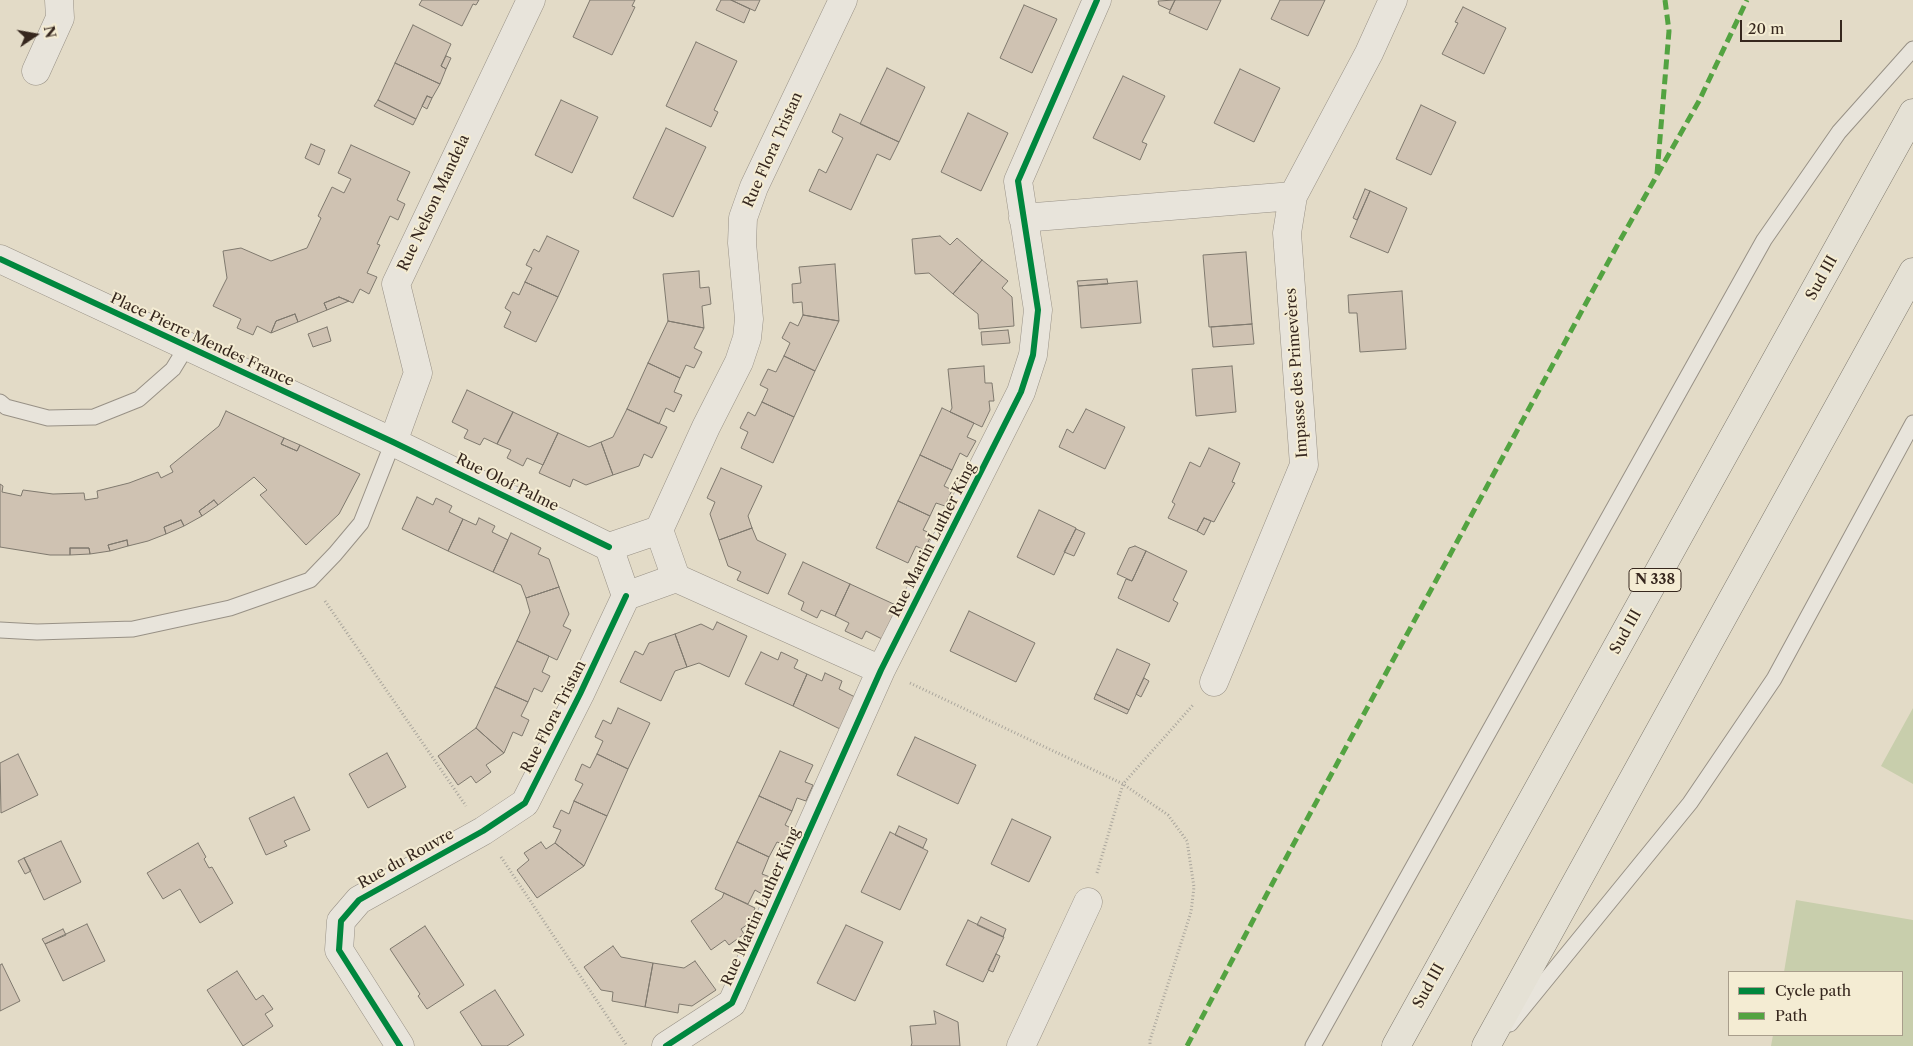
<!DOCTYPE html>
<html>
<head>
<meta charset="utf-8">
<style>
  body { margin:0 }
  #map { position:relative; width:1913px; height:1046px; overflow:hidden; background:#e3dbc7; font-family:"Libre Caslon Text",serif }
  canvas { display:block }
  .legend { position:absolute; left:1728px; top:971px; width:175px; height:65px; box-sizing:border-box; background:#f4ecd3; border:1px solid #a89d8b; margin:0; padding:6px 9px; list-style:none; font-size:15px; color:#36271e }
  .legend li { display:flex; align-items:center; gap:10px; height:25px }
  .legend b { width:25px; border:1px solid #a89d8b }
  .north { position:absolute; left:10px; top:10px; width:50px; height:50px; -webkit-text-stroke:4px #f4ecd3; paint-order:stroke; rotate:78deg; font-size:14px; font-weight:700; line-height:20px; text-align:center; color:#36271e }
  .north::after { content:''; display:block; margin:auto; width:18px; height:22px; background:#36271e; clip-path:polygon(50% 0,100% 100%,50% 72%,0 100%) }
  .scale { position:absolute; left:1740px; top:20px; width:102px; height:22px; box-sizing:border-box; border:2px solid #36271e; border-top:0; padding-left:6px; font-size:15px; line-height:18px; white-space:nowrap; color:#36271e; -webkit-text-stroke:4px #f4ecd3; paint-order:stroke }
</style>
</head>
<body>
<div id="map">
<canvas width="1913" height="1046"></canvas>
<ul class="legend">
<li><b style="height:6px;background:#00873e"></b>Cycle path</li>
<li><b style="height:6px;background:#53a341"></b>Path</li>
</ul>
<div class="north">N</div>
<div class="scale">20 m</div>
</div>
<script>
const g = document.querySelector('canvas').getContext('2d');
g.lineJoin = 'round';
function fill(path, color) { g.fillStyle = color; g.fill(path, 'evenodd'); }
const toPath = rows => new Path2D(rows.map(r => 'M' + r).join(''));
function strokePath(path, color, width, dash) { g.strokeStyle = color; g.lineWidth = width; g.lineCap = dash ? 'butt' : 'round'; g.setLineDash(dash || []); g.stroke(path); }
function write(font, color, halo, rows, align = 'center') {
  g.font = font + ' "Libre Caslon Text",serif'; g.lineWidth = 4; g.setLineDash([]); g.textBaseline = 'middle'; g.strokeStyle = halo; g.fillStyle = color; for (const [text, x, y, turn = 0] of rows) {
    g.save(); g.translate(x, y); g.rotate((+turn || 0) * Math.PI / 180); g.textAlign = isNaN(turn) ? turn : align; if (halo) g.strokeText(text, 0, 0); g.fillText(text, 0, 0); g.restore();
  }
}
fill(toPath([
  [1913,708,1913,784,1881,766],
  [1796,900,1913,920,1913,1046,1771,1046,1773,1035,1902,1035,1902,972,1784,972]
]), '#c8ceac');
const building = toPath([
  [422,0,479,0,476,5,473,4,462,26,419,5,422,0],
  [590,0,635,0,632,6,635,7,612,55,573,37,590,0],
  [721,0,731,0,750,9,744,23,716,10,721,0],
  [731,0,760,0,755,11,731,0],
  [1175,0,1221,0,1207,30,1169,13,1175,0],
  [1175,0,1170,10,1159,5,1158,1,1175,0],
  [1280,0,1325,0,1308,36,1271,19,1280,0],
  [1024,5,1057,19,1032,73,1000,58,1024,5],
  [1463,7,1506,28,1484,74,1442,54,1458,23,1455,22,1463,7],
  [413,25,451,44,441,66,446,69,440,84,395,63,413,25],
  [696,42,737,61,714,110,718,112,711,127,666,106,696,42],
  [446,56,451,58,446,69,441,66,446,56],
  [395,63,440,84,432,98,427,96,416,119,378,100,395,63],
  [887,68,925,87,899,142,860,124,887,68],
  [1240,69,1280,88,1254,142,1214,123,1240,69],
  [1123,76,1165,96,1142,142,1147,144,1140,160,1093,138,1123,76],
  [427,96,432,98,427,109,422,106,427,96],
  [378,100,416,119,413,125,374,106,378,100],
  [561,100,598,117,572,173,535,155,561,100],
  [1421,105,1456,122,1431,175,1396,159,1421,105],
  [968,113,1008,133,981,191,941,172,968,113],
  [840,114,899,142,890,160,877,154,851,210,809,191,819,169,826,173,843,138,832,132,840,114],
  [666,128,706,147,673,217,633,198,666,128],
  [311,144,325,150,319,165,305,158,311,144],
  [351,145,410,172,397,200,405,204,398,220,390,216,377,244,380,245,367,273,377,277,369,294,360,289,353,303,339,297,324,303,327,310,298,322,295,314,276,321,271,333,257,326,253,335,237,328,241,319,213,306,227,278,223,251,241,248,271,261,307,248,321,218,318,216,332,187,344,193,351,179,338,173,351,145],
  [1365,189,1370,191,1357,220,1353,218,1365,189],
  [1370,191,1407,208,1388,253,1350,237,1370,191],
  [547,236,579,251,558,297,525,282,532,268,526,265,534,249,539,252,547,236],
  [940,236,950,245,957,238,982,260,953,294,929,273,915,274,912,239,940,236],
  [1246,252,1252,324,1209,327,1203,255,1246,252],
  [982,260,1008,281,1002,288,1012,297,1014,326,979,329,978,314,953,294,982,260],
  [835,264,839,321,803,315,802,302,793,303,792,284,801,283,799,267,835,264],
  [699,271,700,288,709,287,711,304,702,306,704,328,668,321,663,274,699,271],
  [1107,279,1108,284,1078,286,1077,281,1107,279],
  [1137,281,1141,323,1081,328,1078,286,1137,281],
  [525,282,558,297,536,342,504,327,511,312,505,308,513,292,519,295,525,282],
  [1402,291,1406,349,1360,352,1357,313,1349,313,1348,295,1402,291],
  [339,297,349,301,327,310,324,303,339,297],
  [295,314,298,322,271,333,276,321,295,314],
  [803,315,839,321,815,371,784,356,790,343,782,338,790,322,798,326,803,315],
  [668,321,704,328,694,348,702,352,694,368,686,365,680,378,648,363,668,321],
  [1252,324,1254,344,1213,347,1211,327,1252,324],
  [327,327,331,341,313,347,308,334,327,327],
  [1008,330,1010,343,982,345,981,332,1008,330],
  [784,356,815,371,794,417,762,402,768,389,760,385,768,369,776,372,784,356],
  [648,363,680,378,674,392,682,395,674,412,666,408,659,424,627,409,648,363],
  [984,366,985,383,992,383,994,401,989,401,990,410,982,427,950,412,952,408,948,369,984,366],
  [1232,366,1236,412,1196,416,1192,369,1232,366],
  [467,390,513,412,497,444,484,438,480,445,464,438,468,430,452,422,467,390],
  [762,402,794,417,773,463,741,448,748,432,740,428,748,412,755,416,762,402],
  [942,408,974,423,967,437,976,441,967,457,960,453,952,470,920,455,942,408],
  [627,409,667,427,652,458,644,454,639,466,613,475,601,442,613,437,627,409],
  [1086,409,1125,427,1105,469,1059,447,1067,429,1073,433,1086,409],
  [226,411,284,438,281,444,297,451,300,445,360,474,339,514,306,545,260,495,267,490,254,477,218,505,214,500,199,511,202,516,184,526,181,520,164,527,166,534,148,541,128,546,127,540,108,545,110,551,90,554,89,548,70,548,70,555,50,555,0,547,0,484,3,486,2,492,21,496,23,490,53,494,84,493,85,500,98,498,97,491,129,483,158,472,161,478,173,472,170,466,219,426,226,411],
  [513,412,558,433,543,465,527,458,523,466,507,458,511,450,497,444,513,412],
  [558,433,589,447,601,442,613,475,586,485,573,479,570,487,539,473,558,433],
  [284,438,300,445,297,451,281,444,284,438],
  [1209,448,1240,463,1232,482,1235,483,1214,522,1204,518,1197,531,1168,518,1175,504,1172,502,1190,462,1200,467,1209,448],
  [920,455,952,470,944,486,952,490,945,506,936,503,930,516,898,501,920,455],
  [721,468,762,486,748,516,752,528,719,540,710,514,715,502,707,498,721,468],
  [417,497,433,505,436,498,452,506,449,512,463,519,448,551,402,529,417,497],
  [214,500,218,505,202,516,199,511,214,500],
  [898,501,930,516,923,530,932,534,924,550,916,546,908,563,876,548,898,501],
  [1039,510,1076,528,1054,575,1017,557,1039,510],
  [479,518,495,526,492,532,508,540,493,572,448,551,463,519,476,525,479,518],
  [1204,518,1211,521,1204,535,1197,531,1204,518],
  [181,520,184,526,166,534,164,527,181,520],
  [752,528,757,540,786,554,768,594,737,580,741,572,728,566,719,540,752,528],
  [1076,529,1085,533,1074,556,1064,552,1076,529],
  [511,533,541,548,538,554,549,559,559,587,526,598,521,585,493,572,511,533],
  [127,540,128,546,110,551,108,545,127,540],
  [1135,546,1146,551,1132,581,1117,574,1129,548,1135,546],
  [70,548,89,548,90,554,70,555,70,548],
  [1146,551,1187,571,1173,600,1178,603,1169,622,1118,598,1126,579,1132,581,1146,551],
  [803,562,850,584,835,616,821,610,817,618,801,610,804,602,788,594,803,562],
  [850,584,898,606,882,639,866,631,862,639,845,631,849,623,835,616,850,584],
  [559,587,569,614,563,626,571,630,557,660,517,641,530,612,526,598,559,587],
  [969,611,1035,643,1016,682,950,651,969,611],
  [717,622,747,636,729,677,699,663,687,667,675,634,701,624,713,630,717,622],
  [675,634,687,667,675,671,661,701,620,682,635,651,643,655,649,643,675,634],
  [517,641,549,656,542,672,550,676,542,692,534,688,528,702,495,687,517,641],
  [1117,649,1150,664,1129,710,1096,694,1117,649],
  [761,652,778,660,781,652,798,660,794,668,807,674,793,706,745,684,761,652],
  [825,673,842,681,839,689,855,697,840,729,793,706,807,674,822,681,825,673],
  [1144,678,1149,681,1141,697,1136,694,1144,678],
  [495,687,528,702,521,716,529,720,522,736,513,732,504,753,476,728,495,687],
  [1096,694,1129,710,1127,714,1094,699,1096,694],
  [618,708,650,723,628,769,597,754,603,741,595,737,603,720,611,724,618,708],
  [476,728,504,753,486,765,491,772,476,783,471,776,458,785,438,756,476,728],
  [915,737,976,765,958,804,897,775,915,737],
  [780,751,813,765,805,782,813,785,806,801,797,798,792,811,759,796,780,751],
  [387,753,406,787,368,808,349,774,387,753],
  [18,754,38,795,1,813,0,763,18,754],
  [597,754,628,769,607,816,574,801,583,784,575,780,582,764,590,768,597,754],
  [759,796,792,811,785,825,793,829,785,845,777,842,769,857,737,842,759,796],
  [294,797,310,830,284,841,287,846,266,855,249,818,294,797],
  [574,801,607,816,584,866,555,843,561,830,553,827,561,810,569,814,574,801],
  [1012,819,1051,837,1029,882,991,864,1012,819],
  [899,826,927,839,923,848,895,835,899,826],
  [890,832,928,851,900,910,861,892,890,832],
  [61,841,81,882,44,900,24,858,61,841],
  [541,842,546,849,555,843,584,866,537,898,517,870,529,860,524,853,541,842],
  [737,842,769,857,762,874,770,877,762,894,755,890,748,904,715,889,737,842],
  [198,843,206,857,204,859,209,868,212,867,233,903,200,923,180,889,163,899,147,873,198,843],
  [24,858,31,871,25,874,18,861,24,858],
  [724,893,755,908,748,924,741,929,744,934,729,945,725,940,711,950,691,921,722,898,724,893],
  [981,917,1006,929,1003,937,977,925,981,917],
  [968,920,1004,937,983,982,946,965,968,920],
  [87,924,105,961,63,981,45,944,87,924],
  [846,925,883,942,855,1001,817,983,846,925],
  [425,926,464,985,427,1009,418,996,420,994,390,949,425,926],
  [63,929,66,935,45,944,42,939,63,929],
  [613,946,621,957,653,963,645,1007,612,1001,613,992,601,990,584,967,613,946],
  [996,954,1000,956,993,972,988,970,996,954],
  [695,961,716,990,692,1006,679,1004,678,1013,645,1007,653,963,684,968,695,961],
  [2,964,20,1001,0,1011,0,965,2,964],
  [237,971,256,1000,263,995,273,1009,265,1014,273,1026,243,1046,207,990,237,971],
  [495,990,524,1035,507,1046,482,1046,460,1012,495,990],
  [934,1011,958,1022,960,1046,911,1046,912,1043,910,1026,936,1024,934,1011]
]);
fill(building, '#cfc2b2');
strokePath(building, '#7f796e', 1);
const lane = toPath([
  [0,402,6,407,48,418,94,417,139,399,173,369,187,346],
  [0,630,37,632,133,629,230,608,310,580,335,554,361,523,393,442],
  [1510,1024,1690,803,1774,679,1913,423],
  [1313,1046,1764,240,1839,132,1913,49]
]);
const street = toPath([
  [36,71,60,18,59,0],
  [1023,218,1293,196,1369,53,1393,0],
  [0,259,393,442,609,547],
  [393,442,418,373,396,284,531,0],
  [659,530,706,427,739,362,747,338,749,319,742,243,743,218,754,187,843,0],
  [659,530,676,578,626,596,609,547,659,530],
  [676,578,881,670],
  [1214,682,1304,465,1287,233,1293,196],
  [400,1046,339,950,341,921,359,900,483,831,525,803,580,694,626,596],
  [666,1046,732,1003,881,670,1021,392,1033,355,1038,310,1018,181,1097,0],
  [1021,1046,1088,902]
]);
const highway = toPath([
  [1396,1046,1913,113],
  [1486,1046,1913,272]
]);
strokePath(lane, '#989186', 17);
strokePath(street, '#989186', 29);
strokePath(highway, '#7f796e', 29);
strokePath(toPath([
  [325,601,466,806],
  [910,683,1123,784,1193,705],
  [501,857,627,1046],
  [1097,873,1123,784,1168,815,1187,841,1194,887,1191,912,1150,1040,1150,1046]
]), '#a9a59c', 3, [1, 2.5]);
strokePath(lane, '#e8e4db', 15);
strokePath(street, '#e8e4db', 28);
strokePath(highway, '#e5e1d5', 28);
strokePath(toPath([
  [1657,174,1669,31,1665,0],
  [1187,1046,1279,871,1618,244,1699,101,1747,0]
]), '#53a341', 5, [10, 5]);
strokePath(toPath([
  [0,259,393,442,609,547],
  [400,1046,339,950,341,921,359,900,483,831,525,803,580,694,626,596],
  [666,1046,732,1003,881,670,1021,392,1033,355,1038,310,1018,181,1097,0]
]), '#00873e', 6);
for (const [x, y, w] of [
  [1655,580,52]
]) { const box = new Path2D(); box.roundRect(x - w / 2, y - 11.5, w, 23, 4); g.fillStyle = '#f4ecd3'; g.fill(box); strokePath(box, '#36271e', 1); }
write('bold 14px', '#36271e', null, [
  ["N 338",1655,580]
]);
write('15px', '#36271e', '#f4ecd3', [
  ["Rue Flora Tristan",773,150,-66],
  ["Rue Nelson Mandela",434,203,-65],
  ["Sud III",1822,278,-61],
  ["Place Pierre Mendes France",202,340,25],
  ["Impasse des Primevères",1297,373,-94],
  ["Rue Olof Palme",507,483,26],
  ["Rue Martin Luther King",933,540,-63],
  ["Sud III",1626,632,-61],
  ["Rue Flora Tristan",554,717,-63],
  ["Rue du Rouvre",406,859,-29],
  ["Rue Martin Luther King",761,907,-66],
  ["Sud III",1429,986,-61]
]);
</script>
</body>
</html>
